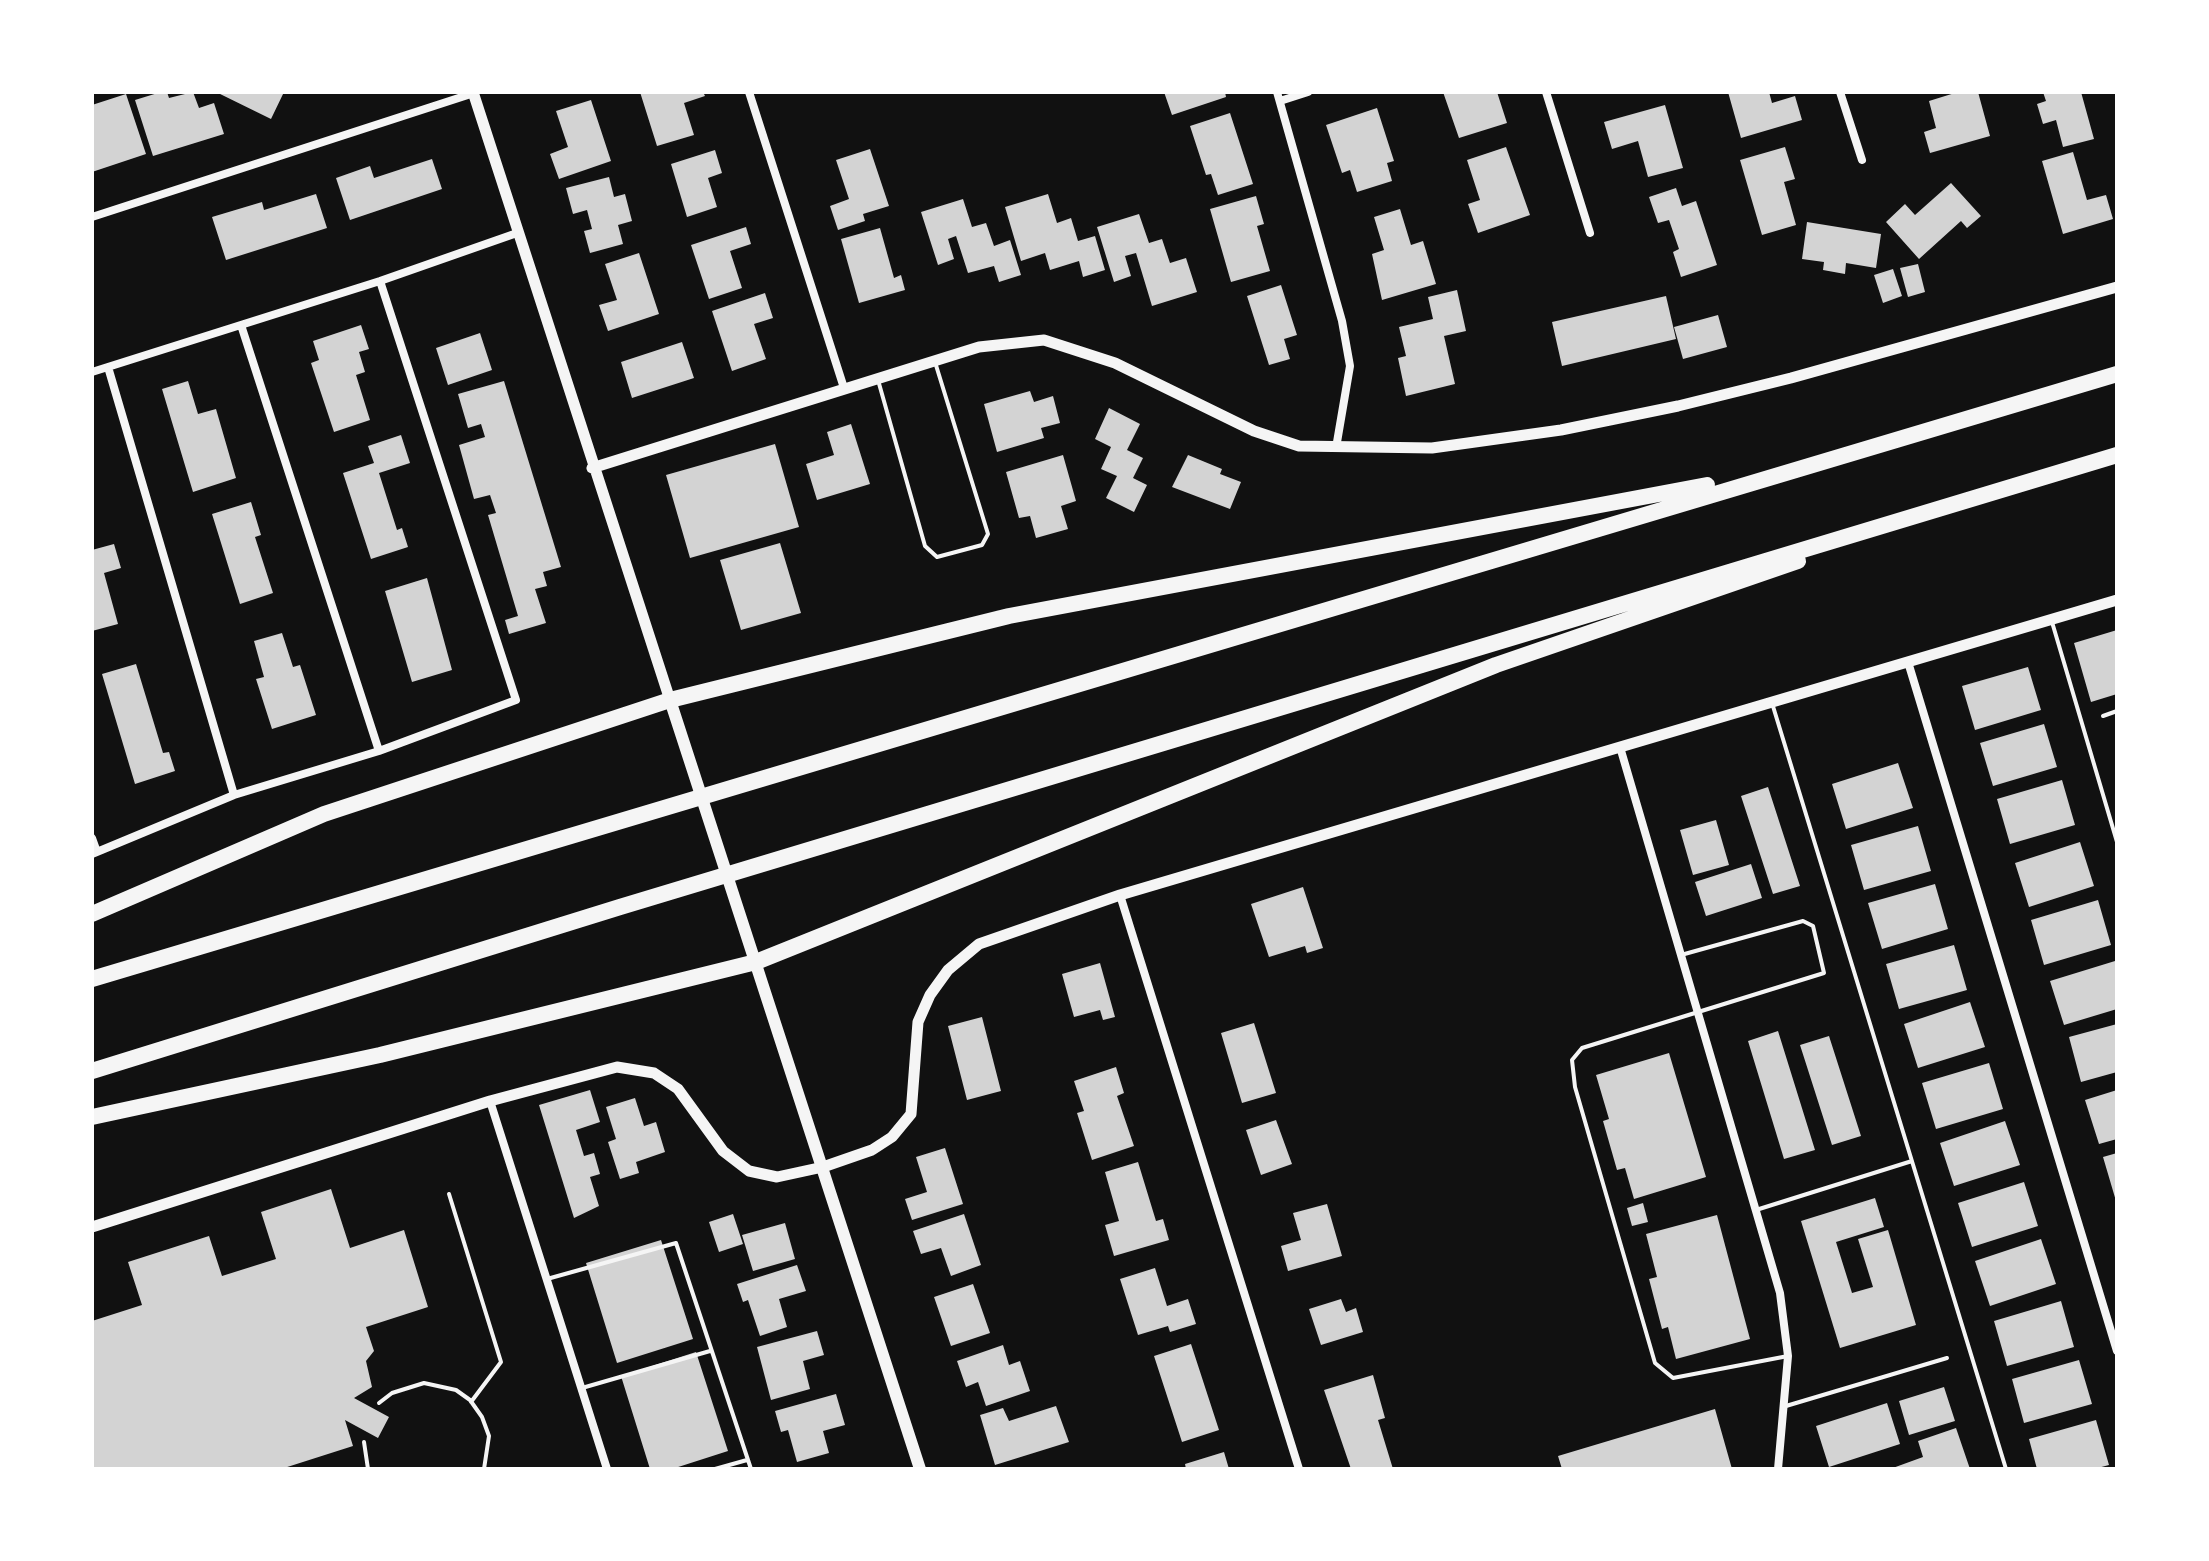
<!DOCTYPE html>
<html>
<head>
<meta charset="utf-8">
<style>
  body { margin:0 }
  #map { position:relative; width:2209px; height:1561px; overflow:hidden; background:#111; font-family:"Exo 2",sans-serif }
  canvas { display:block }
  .frame { position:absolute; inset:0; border:94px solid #fff; pointer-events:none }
</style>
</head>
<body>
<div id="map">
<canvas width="2209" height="1561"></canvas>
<div class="frame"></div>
</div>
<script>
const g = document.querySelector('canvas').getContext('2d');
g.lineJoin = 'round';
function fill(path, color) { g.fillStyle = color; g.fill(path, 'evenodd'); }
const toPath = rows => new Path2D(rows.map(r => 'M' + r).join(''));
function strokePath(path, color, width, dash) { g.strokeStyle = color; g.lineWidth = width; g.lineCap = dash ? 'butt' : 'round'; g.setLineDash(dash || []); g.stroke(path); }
fill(toPath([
  [161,92,167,92,169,98,193,92,199,108,214,103,224,134,153,156,135,100],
  [216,92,284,92,271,119],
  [640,92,703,92,705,96,684,103,694,135,657,146],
  [1164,92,1225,92,1226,97,1172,115],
  [1443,92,1497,92,1507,123,1459,138],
  [1728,92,1769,92,1772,103,1795,96,1802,120,1741,138],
  [1958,92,1978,92,1990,136,1930,153,1924,132,1936,128,1929,101],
  [2043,92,2081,92,2094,139,2063,147,2056,120,2043,124,2037,104,2046,101],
  [126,94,146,154,92,172,92,105],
  [591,100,611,161,559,179,550,154,568,147,556,111],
  [1665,105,1683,168,1648,177,1638,141,1612,149,1604,122],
  [1377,108,1394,161,1387,163,1392,181,1357,192,1350,170,1342,173,1326,125],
  [1230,113,1253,184,1218,195,1211,174,1206,175,1190,126],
  [1506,147,1530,215,1478,233,1468,204,1480,200,1467,160],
  [1785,147,1795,179,1784,182,1796,225,1762,235,1740,160],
  [870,149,889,206,863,214,865,221,838,230,830,206,849,199,836,160],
  [715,150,722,173,708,178,717,207,687,217,671,164],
  [2073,152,2087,200,2106,195,2113,219,2063,234,2042,161],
  [432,159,442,189,350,220,336,178,370,166,374,178],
  [609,177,614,197,625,194,632,221,618,225,623,244,590,253,584,231,592,229,587,210,573,214,566,188],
  [1951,183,1981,216,1967,228,1961,221,1919,259,1886,222,1905,204,1915,215],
  [1676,188,1682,206,1696,201,1717,265,1681,277,1673,252,1679,249,1669,220,1658,223,1649,197],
  [316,194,327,228,226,260,212,217,262,202,264,210],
  [1048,194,1057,223,1071,218,1078,241,1095,236,1105,270,1083,277,1079,261,1050,270,1045,253,1021,261,1005,207],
  [1256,196,1264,224,1257,226,1270,271,1231,282,1210,209],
  [963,199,972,227,986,223,994,246,1010,240,1021,275,999,282,994,266,968,273,956,236,948,239,954,259,938,265,921,212],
  [1400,209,1411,245,1423,241,1436,284,1382,300,1372,254,1384,250,1374,217],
  [1139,214,1149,243,1162,239,1170,263,1186,258,1197,292,1152,306,1136,253,1125,256,1131,276,1114,282,1097,227],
  [1807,222,1881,234,1876,268,1846,263,1845,274,1823,270,1824,262,1802,259],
  [746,227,751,244,730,251,742,288,709,299,691,245],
  [880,228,894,278,901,275,905,290,859,303,841,239],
  [639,253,659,314,608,331,599,305,617,300,605,264],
  [1918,264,1925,292,1908,297,1900,268],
  [1893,269,1902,296,1883,303,1874,275],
  [1281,285,1297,335,1284,339,1290,359,1269,365,1247,296],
  [1457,290,1466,331,1444,336,1455,384,1406,396,1398,358,1406,356,1399,327,1433,319,1428,297],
  [765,293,773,318,754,324,766,359,732,371,712,311],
  [1666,296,1676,339,1562,366,1552,322],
  [1718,315,1727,347,1683,359,1674,327],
  [361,325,369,349,359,352,365,372,356,375,370,420,334,432,311,363,319,360,313,341],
  [480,333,492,370,448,385,436,348],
  [682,342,694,378,632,398,621,362],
  [188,381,198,414,216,409,236,478,193,492,162,389],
  [504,381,561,567,543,572,547,586,535,589,546,623,509,634,505,620,518,616,488,515,496,513,490,495,474,499,459,445,485,437,481,424,468,428,458,394],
  [1030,391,1034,402,1053,396,1060,423,1041,428,1044,438,997,452,984,404],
  [1109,408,1140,424,1127,450,1143,458,1133,478,1147,485,1134,512,1106,498,1117,476,1101,469,1111,447,1095,439],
  [851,424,870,484,817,500,806,464,834,455,827,432],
  [401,435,410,463,379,473,397,530,402,528,408,547,371,559,343,473,374,463,368,446],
  [775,444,799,527,690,558,666,475],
  [1063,455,1076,501,1061,506,1068,529,1036,538,1030,516,1019,518,1006,472],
  [1188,455,1222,469,1220,474,1241,482,1230,509,1172,487],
  [251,502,261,535,255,537,273,593,240,604,212,514],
  [780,543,801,613,741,630,720,560],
  [114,544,121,568,104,573,118,624,92,631,92,550],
  [427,578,452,670,412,682,385,591],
  [2117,630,2117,694,2091,702,2074,643],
  [282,633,293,667,300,665,316,715,272,729,256,679,264,677,254,641],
  [136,664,163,753,169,752,175,771,135,784,102,674],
  [2028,667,2041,710,1975,730,1962,686],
  [2044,724,2057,767,1993,786,1980,743],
  [1898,763,1913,808,1846,829,1832,784],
  [2062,780,2075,825,2010,844,1997,799],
  [1768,787,1800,886,1773,894,1741,796],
  [1716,820,1729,865,1693,875,1680,830],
  [1918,826,1931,871,1864,890,1851,845],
  [2080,842,2094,886,2029,907,2015,863],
  [1751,864,1762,898,1706,916,1695,882],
  [1935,884,1948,929,1882,949,1868,903],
  [1303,887,1323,948,1307,953,1305,946,1269,957,1251,904],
  [2098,900,2111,945,2044,965,2031,920],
  [1954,945,1967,990,1899,1009,1886,964],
  [2115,961,2117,1009,2064,1025,2050,981],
  [1100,963,1115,1017,1103,1020,1100,1010,1074,1017,1062,974],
  [1970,1002,1985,1047,1918,1068,1904,1024],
  [982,1017,1001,1091,967,1100,948,1026],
  [1254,1023,1276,1093,1242,1103,1221,1033],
  [2117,1024,2117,1072,2081,1082,2069,1037],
  [1778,1031,1815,1150,1784,1159,1748,1041],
  [1829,1036,1861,1136,1832,1145,1800,1045],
  [1669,1053,1706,1177,1634,1199,1625,1168,1617,1170,1603,1121,1609,1119,1596,1075],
  [1989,1063,2003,1109,1936,1129,1922,1083],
  [1116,1067,1124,1093,1117,1096,1134,1146,1092,1160,1077,1113,1084,1111,1074,1081],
  [590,1090,600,1122,576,1130,584,1156,594,1153,600,1174,590,1177,599,1206,574,1218,539,1105],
  [2117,1090,2117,1139,2099,1144,2085,1100],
  [635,1098,644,1126,656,1122,665,1152,636,1162,639,1173,620,1179,608,1142,616,1139,606,1107],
  [1276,1120,1292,1164,1261,1175,1246,1130],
  [2005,1121,2020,1165,1954,1186,1940,1143],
  [945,1148,963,1204,912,1220,905,1199,927,1192,916,1157],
  [2117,1153,2117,1201,2116,1201,2103,1157],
  [1138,1162,1156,1221,1163,1219,1169,1240,1114,1256,1105,1225,1119,1221,1105,1172],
  [2024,1182,2038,1226,1972,1247,1958,1203],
  [331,1189,350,1248,404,1230,428,1307,366,1327,374,1351,366,1361,372,1387,354,1398,389,1417,378,1438,345,1420,353,1446,281,1469,92,1469,92,1321,142,1305,128,1262,209,1236,222,1276,276,1259,261,1212],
  [1875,1198,1884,1227,1836,1242,1852,1293,1873,1287,1858,1239,1888,1230,1916,1325,1840,1348,1801,1221],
  [1643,1203,1648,1222,1632,1226,1627,1208],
  [1327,1204,1342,1256,1288,1271,1281,1246,1301,1240,1293,1213],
  [733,1214,743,1244,719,1252,709,1222],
  [964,1214,981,1265,951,1276,941,1248,921,1254,913,1231],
  [1717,1215,1750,1339,1676,1359,1668,1327,1662,1329,1649,1279,1657,1277,1646,1234],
  [785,1223,795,1259,753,1271,742,1235],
  [2041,1239,2056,1284,1990,1306,1975,1261],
  [661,1240,693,1339,617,1363,586,1263],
  [797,1265,806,1291,779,1299,787,1327,760,1336,748,1300,743,1302,737,1284],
  [1155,1268,1167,1306,1188,1299,1196,1324,1170,1332,1168,1326,1138,1335,1120,1279],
  [973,1284,990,1333,951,1346,934,1297],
  [1341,1299,1346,1312,1356,1308,1363,1332,1321,1345,1309,1309],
  [2061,1301,2074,1347,2007,1366,1994,1321],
  [817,1331,824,1355,803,1361,810,1389,771,1400,757,1347],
  [1191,1344,1219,1430,1182,1442,1154,1356],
  [1003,1345,1009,1365,1020,1361,1030,1391,986,1406,978,1382,966,1387,957,1361],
  [696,1352,728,1451,672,1469,650,1469,621,1376],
  [2079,1360,2092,1404,2024,1423,2012,1379],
  [1373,1375,1385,1418,1378,1420,1393,1469,1351,1469,1324,1390],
  [1944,1387,1955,1421,1909,1435,1899,1401],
  [836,1394,845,1425,823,1431,829,1453,797,1462,788,1430,781,1432,775,1411],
  [1887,1403,1900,1444,1829,1467,1816,1426],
  [1056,1406,1069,1442,995,1465,980,1415,1003,1408,1009,1421],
  [1715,1409,1732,1469,1562,1469,1558,1456],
  [2096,1420,2109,1465,2094,1469,2037,1469,2029,1439],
  [1956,1428,1970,1469,1890,1469,1923,1457,1918,1441],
  [1224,1452,1229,1469,1186,1469,1185,1464]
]), '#d3d3d3');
strokePath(toPath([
  [878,380,925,546,937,557,982,545,988,534,935,362],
  [2052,622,2117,842],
  [1772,703,2006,1469],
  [2103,716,2117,711],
  [1681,955,1803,921,1813,926,1824,973,1582,1048,1572,1060,1575,1087,1655,1363,1673,1378,1788,1356],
  [449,1194,501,1362,471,1402],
  [1756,1210,1912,1161],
  [547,1279,676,1243,751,1469],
  [582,1388,710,1351],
  [379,1403,392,1393,424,1383,456,1390,470,1400,482,1417,489,1436,484,1469],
  [1786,1406,1947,1358],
  [364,1442,368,1469],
  [715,1469,747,1460]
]), '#f5f5f5', 4);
strokePath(toPath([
  [749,92,844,388],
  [1277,92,1342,321,1350,366,1336,448],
  [1546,92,1590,233],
  [1840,92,1862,160],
  [1280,101,1308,92],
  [92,217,474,93],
  [241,325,379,751],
  [108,367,234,795],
  [92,372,380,281,517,233],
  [1908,662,2117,1351],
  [1620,747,1780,1293,1788,1356,1778,1469],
  [92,838,97,852],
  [92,854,234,795,379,751,516,700,380,281],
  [1120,895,1299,1469],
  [490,1101,607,1469]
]), '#f5f5f5', 8);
strokePath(toPath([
  [473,92,670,700],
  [592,468,979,347,1044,340,1115,363,1254,431,1299,446,1432,448,1561,430,1678,406,1791,378,2117,287],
  [92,1227,490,1101,617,1067,654,1073,678,1089,723,1151,749,1171,777,1177,823,1167,872,1150,892,1137,911,1114,918,1022,930,995,948,970,979,944,1120,895,2117,600]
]), '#f5f5f5', 11);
strokePath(toPath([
  [670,700,920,1469]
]), '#f5f5f5', 12);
strokePath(toPath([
  [92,914,324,814,670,700,1009,616,1707,485],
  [92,979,2117,374],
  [92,1071,620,907,2117,455],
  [92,1117,380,1055,756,962,1496,665,1798,561]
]), '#f5f5f5', 16);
</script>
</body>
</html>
